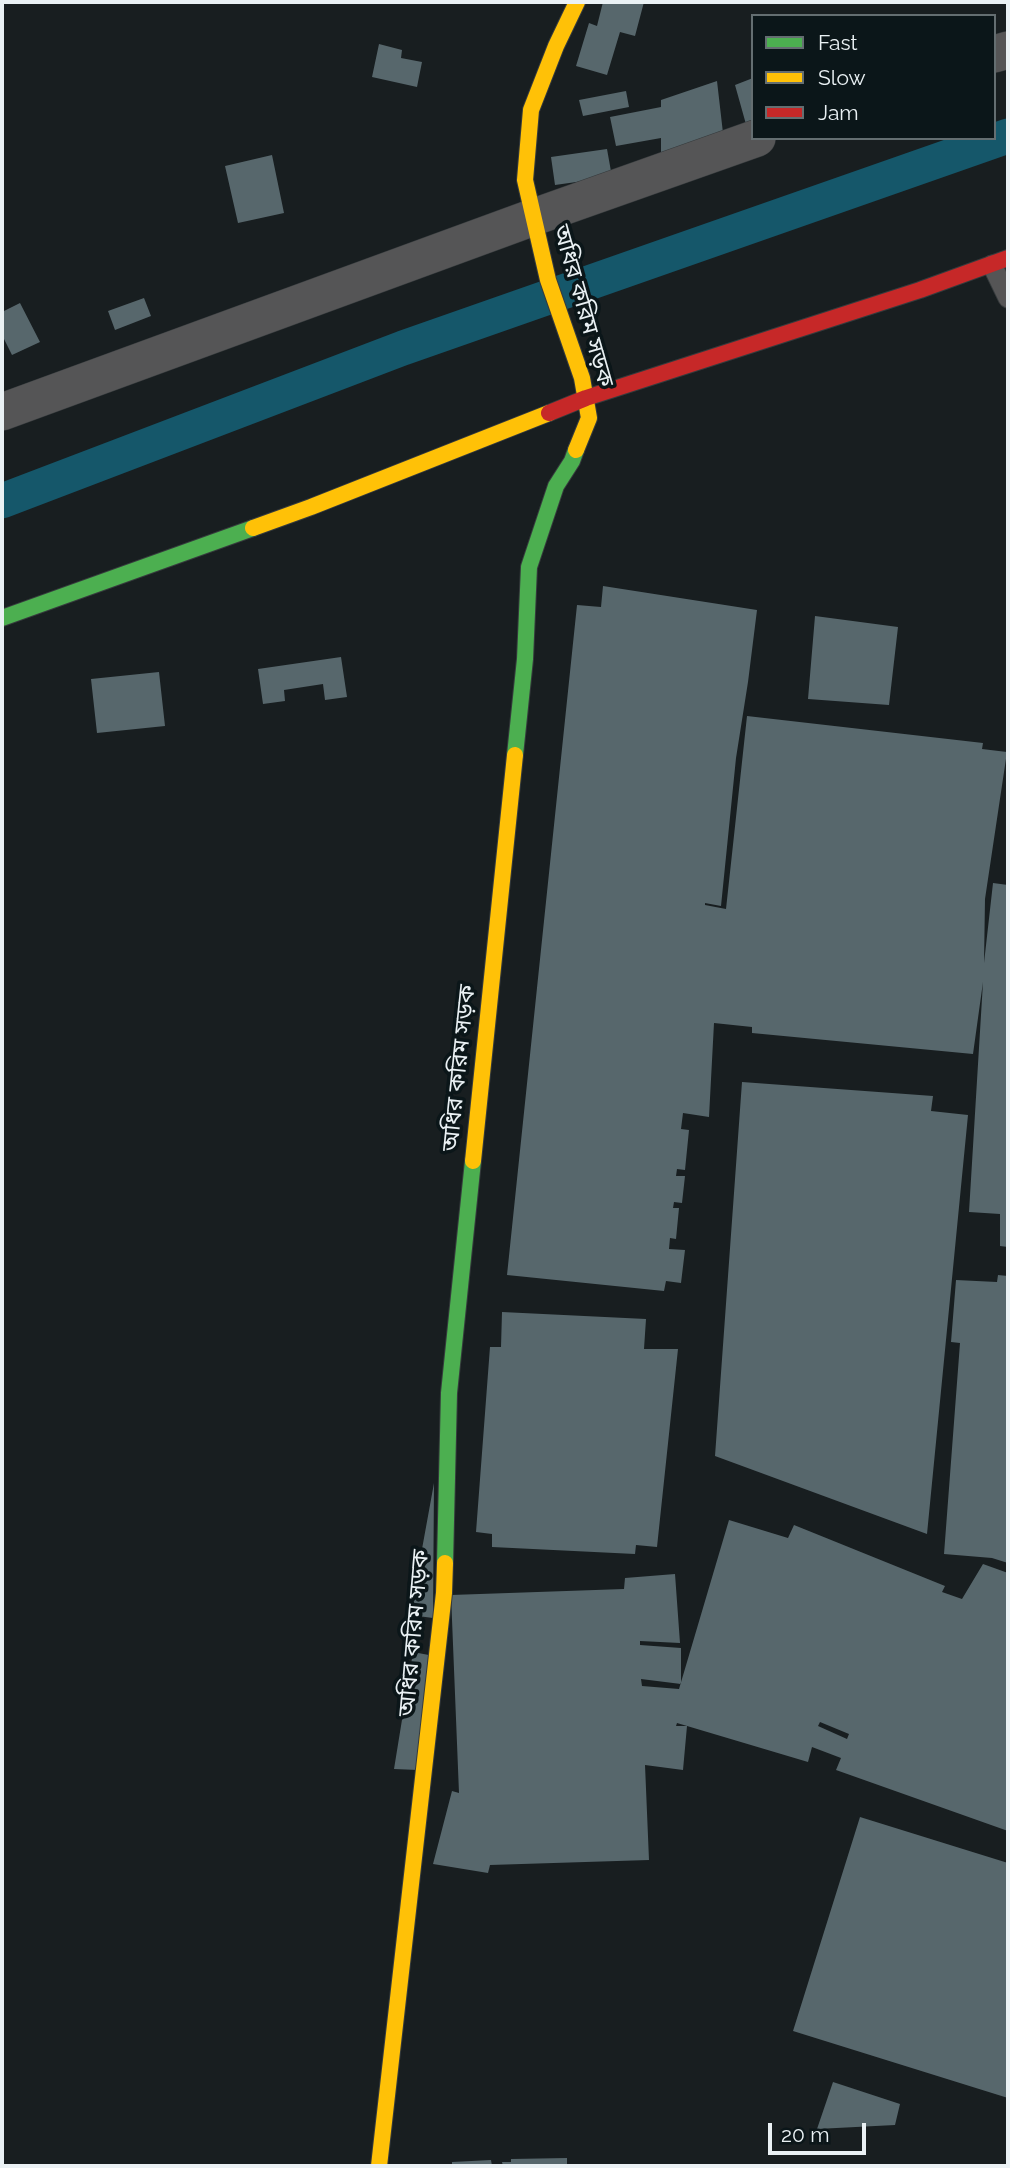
<!DOCTYPE html>
<html>
<head>
<meta charset="utf-8">
<style>
  body { margin:0 }
  #map { position:relative; width:1010px; height:2168px; overflow:hidden; background:#181e20; font-family:Raleway,sans-serif }
  canvas { display:block }
  .frame { position:absolute; inset:0; border:4px solid #eaf1f4; pointer-events:none }
  .legend { position:absolute; left:751px; top:14px; width:245px; height:126px; box-sizing:border-box; background:#0b1619; border:2px solid #646e71; margin:0; padding:9px 12px; list-style:none; font-size:21px; color:#eaf1f4 }
  .legend li { display:flex; align-items:center; gap:14px; height:35px }
  .legend b { width:35px; border:2px solid #646e71 }
  .scale { position:absolute; left:768px; top:2123px; width:98px; height:32px; box-sizing:border-box; border:4px solid #eaf1f4; border-top:0; padding-left:9px; font-size:21px; line-height:24px; white-space:nowrap; color:#eaf1f4; -webkit-text-stroke:5px #0b1619; paint-order:stroke }
</style>
</head>
<body>
<div id="map">
<canvas width="1010" height="2168"></canvas>
<div class="frame"></div>
<ul class="legend">
<li><b style="height:9px;background:#4caf50"></b>Fast</li>
<li><b style="height:9px;background:#ffc107"></b>Slow</li>
<li><b style="height:9px;background:#c62828"></b>Jam</li>
</ul>
<div class="scale">20 m</div>
</div>
<script>
const g = document.querySelector('canvas').getContext('2d');
g.lineJoin = 'round';
const toPath = rows => new Path2D(rows.map(r => 'M' + r).join(''));
function strokePath(path, color, width, dash) { g.strokeStyle = color; g.lineWidth = width; g.lineCap = dash ? 'butt' : 'round'; g.setLineDash(dash || []); g.stroke(path); }
function fill(path, color) { g.fillStyle = color; g.fill(path, 'evenodd'); }
function write(font, color, halo, rows, align = 'center') {
  g.font = font + ' Raleway,"Noto Sans Bengali",sans-serif'; g.lineWidth = 7; g.setLineDash([]); g.textBaseline = 'middle'; g.strokeStyle = halo; g.fillStyle = color; for (const [text, x, y, turn = 0] of rows) {
    g.save(); g.translate(x, y); g.rotate((+turn || 0) * Math.PI / 180); g.textAlign = isNaN(turn) ? turn : align; if (halo) g.strokeText(text, 0, 0); g.fillText(text, 0, 0); g.restore();
  }
}
strokePath(toPath([
  [2,501,403,348,1008,136]
]), '#15576a', 35);
fill(toPath([
  [603,2,644,2,635,36,620,32,607,75,576,66,589,23,597,26],
  [379,44,402,50,401,58,422,62,417,87,372,77],
  [753,78,753,134,749,135,735,85],
  [717,81,723,133,661,157,661,138,616,146,610,117,661,107,661,100],
  [626,91,629,107,583,116,579,100],
  [607,149,612,177,555,185,551,157],
  [272,155,284,213,238,223,225,166],
  [144,298,151,316,115,330,108,311],
  [20,303,40,342,12,355,2,335,2,312],
  [603,586,757,610,748,682,736,758,721,906,705,903,705,905,726,909,747,716,983,743,982,749,1007,752,985,899,984,963,993,883,1008,885,1008,1247,1000,1246,1000,1214,969,1212,983,982,973,1054,752,1033,752,1027,714,1023,709,1117,683,1113,681,1129,689,1130,685,1170,677,1169,676,1176,685,1176,682,1203,674,1202,673,1208,679,1208,676,1239,670,1238,669,1249,685,1250,681,1283,666,1281,664,1291,507,1275,577,605,601,607],
  [815,616,898,627,889,705,808,699],
  [341,657,347,697,325,700,323,684,284,690,285,701,263,704,258,669],
  [159,672,165,726,97,733,91,679],
  [742,1082,933,1096,931,1111,968,1115,927,1534,715,1456],
  [998,1275,1008,1276,1008,1563,992,1558,944,1554,960,1343,951,1342,956,1280,997,1282],
  [502,1312,646,1319,644,1349,678,1349,657,1547,636,1545,635,1554,492,1547,492,1534,476,1532,490,1347,501,1347],
  [434,1483,433,1618,410,1615],
  [729,1520,788,1538,794,1525,945,1586,942,1592,962,1599,983,1564,1008,1573,1008,1831,836,1770,841,1758,812,1747,808,1762,677,1723,676,1726,687,1726,683,1770,645,1765,649,1860,490,1865,488,1873,433,1864,452,1791,459,1793,451,1595,624,1589,625,1578,675,1574,680,1643,640,1641,640,1645,681,1648,681,1684,641,1679,642,1686,679,1689],
  [820,1722,849,1734,847,1739,818,1726],
  [413,1652,434,1656,418,1770,394,1769],
  [860,1817,1008,1863,1008,2098,793,2031],
  [833,2082,900,2104,895,2125,817,2129],
  [567,2158,567,2166,503,2166,502,2162,511,2162,511,2159],
  [491,2160,492,2166,452,2166,452,2162]
]), '#57676c');
const lane = toPath([
  [992,265,1008,298]
]);
const street = toPath([
  [994,54,1008,50],
  [2,412,534,217,757,138]
]);
const fast = toPath([
  [2,618,253,528],
  [515,755,525,659,529,567,556,486,572,461,576,450],
  [445,1563,449,1393,473,1161]
]);
const slow = toPath([
  [576,450,589,418,582,378,548,280,525,180,531,110,556,46,577,2],
  [253,528,311,507,549,413],
  [473,1161,515,755],
  [379,2166,444,1593,445,1563]
]);
const jam = toPath([
  [549,413,586,398,920,290,1008,258]
]);
strokePath(lane, '#363b3d', 21);
strokePath(street, '#363b3d', 38);
strokePath(fast, '#363b3d', 18);
strokePath(slow, '#363b3d', 18);
strokePath(jam, '#363b3d', 18);
strokePath(lane, '#555556', 19);
strokePath(street, '#555556', 37);
strokePath(fast, '#4caf50', 16);
strokePath(slow, '#ffc107', 16);
strokePath(jam, '#c62828', 16);
write('23px', '#eaf1f4', '#0b1619', [
  ["অধির করিম সড়ক",583,306,74],
  ["অধির করিম সড়ক",459,1068,-84],
  ["অধির করিম সড়ক",414,1633,-85]
]);
</script>
</body>
</html>
